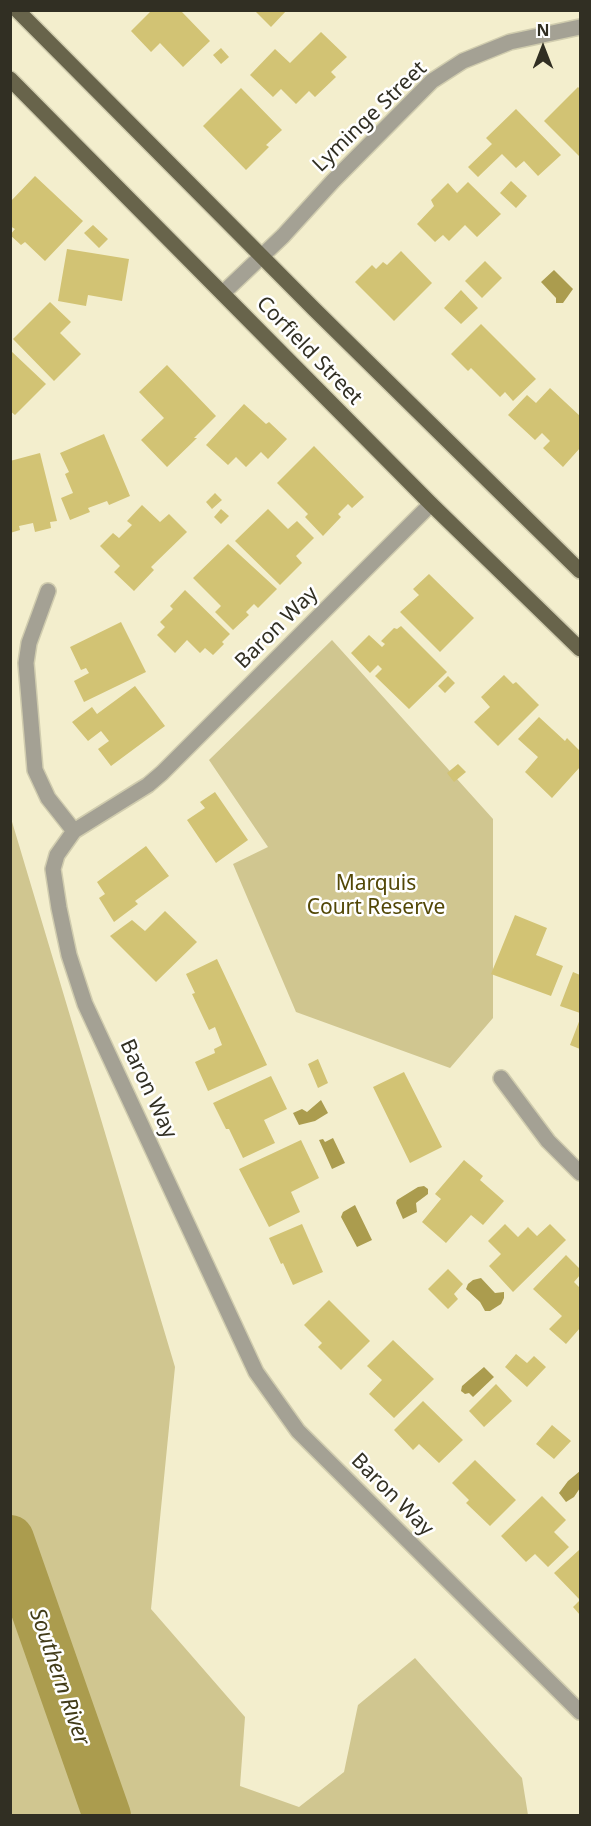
<!DOCTYPE html>
<html>
<head>
<meta charset="utf-8">
<style>
  body { margin:0 }
  #map { position:relative; width:591px; height:1826px; overflow:hidden; background:#f3eecd; font-family:"Noto Sans",sans-serif }
  canvas { display:block }
  .frame { position:absolute; inset:0; border:12px solid #312f23; pointer-events:none }
  .north { position:absolute; left:513px; top:18px; width:60px; height:60px; -webkit-text-stroke:4px #fff; paint-order:stroke; rotate:0deg; font-size:16px; font-weight:700; line-height:24px; text-align:center; color:#312f23 }
  .north::after { content:''; display:block; margin:auto; width:21px; height:27px; background:#312f23; clip-path:polygon(50% 0,100% 100%,50% 72%,0 100%) }
</style>
</head>
<body>
<div id="map">
<canvas width="591" height="1826"></canvas>
<div class="frame"></div>
<div class="north">N</div>
</div>
<script>
const g = document.querySelector('canvas').getContext('2d');
g.lineJoin = 'round';
function fill(path, color) { g.fillStyle = color; g.fill(path, 'evenodd'); }
const toPath = rows => new Path2D(rows.map(r => 'M' + r).join(''));
function strokePath(path, color, width, dash) { g.strokeStyle = color; g.lineWidth = width; g.lineCap = dash ? 'butt' : 'round'; g.setLineDash(dash || []); g.stroke(path); }
function write(font, color, halo, rows, align = 'center') {
  g.font = font + ' "Noto Sans",sans-serif'; g.lineWidth = 5; g.setLineDash([]); g.textBaseline = 'middle'; g.strokeStyle = halo; g.fillStyle = color; for (const [text, x, y, turn = 0] of rows) {
    g.save(); g.translate(x, y); g.rotate((+turn || 0) * Math.PI / 180); g.textAlign = isNaN(turn) ? turn : align; if (halo) g.strokeText(text, 0, 0); g.fillText(text, 0, 0); g.restore();
  }
}
fill(toPath([
  [332,640,493,819,493,1018,450,1068,296,1012,233,864,268,847,209,760],
  [10,815,175,1367,151,1609,245,1717,240,1786,299,1807,344,1772,358,1705,415,1658,522,1778,528,1815,11,1815]
]), '#d0c690');
fill(toPath([
  [554,270,573,289,563,303,556,303,556,298,541,282],
  [321,1100,328,1113,315,1121,299,1125,293,1113,302,1109,307,1112],
  [333,1138,345,1163,332,1169,319,1140,323,1139,325,1142],
  [424,1186,428,1189,428,1194,416,1203,417,1212,403,1219,396,1203,397,1200,418,1187],
  [355,1205,372,1240,357,1247,341,1217,343,1212],
  [481,1278,495,1293,504,1292,504,1298,501,1304,490,1311,485,1311,480,1302,466,1289,468,1284,473,1280],
  [484,1367,494,1377,473,1397,469,1393,465,1394,461,1391,462,1386],
  [580,1471,580,1488,574,1497,566,1502,559,1493,568,1481]
]), '#ab9c4e');
strokePath(toPath([
  [10,1539,107,1816]
]), '#ab9c4e', 48);
fill(toPath([
  [152,10,184,10,182,12,210,41,183,67,160,43,151,52,131,31],
  [254,10,287,10,271,27],
  [321,32,347,57,331,72,336,77,315,97,309,91,296,104,281,89,273,97,250,75,275,49,290,63],
  [221,48,229,57,221,64,213,55],
  [578,87,580,89,580,157,544,121],
  [241,88,282,130,266,145,269,147,246,170,203,126],
  [516,109,561,155,538,176,524,161,516,168,502,154,478,177,468,167,492,144,486,138],
  [35,176,83,221,45,261,25,242,21,245,10,235,15,229,10,226,10,202],
  [511,181,527,196,516,208,500,193],
  [468,182,501,214,477,237,465,225,449,241,443,235,435,242,417,224,434,206,431,200,448,183,457,193],
  [93,225,108,239,99,248,84,233],
  [67,249,129,259,122,301,88,295,86,306,58,301],
  [401,251,432,283,394,321,355,282,372,265,376,269,383,262,387,265],
  [485,261,502,278,482,298,465,281],
  [461,290,478,308,461,324,444,308],
  [50,302,71,322,60,333,81,354,54,381,13,339],
  [481,324,536,379,513,401,505,392,500,397,471,368,468,371,451,354],
  [10,350,46,384,15,415,10,411],
  [167,365,216,416,194,438,197,438,167,467,141,440,164,418,139,392],
  [550,388,580,416,580,448,563,467,543,448,550,441,542,433,535,440,508,415,527,395,536,403],
  [244,404,266,424,269,422,287,439,268,459,261,452,246,467,236,457,228,465,206,445],
  [104,434,130,496,109,505,107,501,88,508,90,512,70,520,61,498,73,493,65,474,69,472,60,453],
  [314,446,364,497,352,508,348,504,338,514,341,517,323,536,305,517,308,514,277,483],
  [40,453,57,521,50,522,51,528,35,532,33,523,19,526,20,530,10,533,10,461],
  [215,493,222,500,212,509,206,502],
  [142,505,160,522,169,514,187,532,151,567,154,570,134,591,114,572,120,566,100,546,113,533,119,538,132,525,127,521],
  [221,509,229,516,221,524,214,517],
  [268,509,288,529,297,521,314,538,296,556,302,563,280,585,235,541],
  [228,544,277,589,258,608,254,604,246,612,249,615,233,630,215,612,221,606,193,578],
  [429,574,474,618,440,652,400,612,419,595,413,589],
  [185,590,230,634,222,642,224,644,213,655,205,648,200,653,187,640,175,653,157,635,165,627,160,622,173,609,170,606],
  [121,622,146,672,84,702,74,681,89,673,86,668,81,670,70,647],
  [401,626,447,672,409,709,375,676,382,669,378,665,370,673,351,653,369,635,382,647,385,644,381,641,394,628,397,629],
  [504,675,513,684,516,682,539,705,498,746,474,722,490,707,481,697],
  [448,676,455,683,445,693,438,686],
  [135,686,165,726,111,766,98,749,109,741,101,731,88,741,72,722,92,707,97,714],
  [539,717,565,741,567,738,580,751,580,767,552,798,525,772,538,757,518,739],
  [458,764,466,772,454,782,447,773],
  [215,792,248,840,216,863,187,820,205,808,200,802],
  [146,846,169,876,135,901,138,904,114,922,99,898,105,894,97,882],
  [165,911,197,942,156,982,110,936,132,920,145,931],
  [515,915,547,928,536,955,563,966,551,996,491,974],
  [217,959,267,1065,208,1091,195,1062,215,1053,214,1049,222,1045,215,1027,209,1030,192,994,195,993,186,974],
  [573,972,580,975,580,1013,560,1006],
  [580,1019,580,1049,570,1045],
  [318,1059,328,1083,318,1088,308,1064],
  [404,1072,442,1147,410,1163,373,1087],
  [271,1076,287,1109,264,1120,275,1143,243,1158,229,1129,226,1129,213,1103],
  [301,1140,319,1178,291,1192,300,1212,269,1227,239,1169],
  [464,1160,483,1176,480,1180,504,1201,483,1225,471,1215,446,1243,422,1222,441,1199,435,1194],
  [302,1224,323,1272,293,1285,283,1263,281,1264,269,1238],
  [505,1224,518,1237,528,1227,537,1236,550,1224,566,1240,513,1292,489,1266,501,1254,488,1241],
  [566,1255,580,1269,580,1275,574,1282,580,1288,580,1328,566,1344,549,1329,562,1316,533,1289],
  [448,1269,463,1284,454,1294,458,1299,448,1309,428,1289],
  [329,1300,370,1341,341,1370,318,1347,322,1343,304,1325],
  [393,1340,434,1379,394,1418,369,1394,382,1380,367,1366],
  [516,1354,527,1363,534,1356,546,1367,527,1387,505,1367],
  [496,1384,512,1401,484,1427,469,1411],
  [423,1401,463,1440,439,1463,419,1444,413,1450,394,1430],
  [552,1425,571,1441,554,1459,536,1444],
  [475,1460,516,1500,490,1526,466,1503,469,1500,452,1483],
  [542,1496,566,1520,554,1532,569,1547,548,1567,535,1554,526,1562,501,1536],
  [579,1550,580,1551,580,1615,573,1607,580,1600,554,1573]
]), '#d2c374');
const street = toPath([
  [223,293,283,236,333,181,432,81,463,61,510,42,580,27],
  [431,504,162,773,148,785,74,831,57,855,53,869,59,908,69,955,85,1004,256,1372,298,1431,580,1712],
  [48,591,29,643,26,663,35,770,48,798,74,831],
  [501,1078,548,1141,580,1173]
]);
const primary = toPath([
  [17,10,314,309,580,571],
  [10,79,431,504,580,649]
]);
strokePath(street, '#d0ccae', 18);
strokePath(primary, '#d0ccae', 18);
strokePath(street, '#a4a194', 15);
strokePath(primary, '#68644b', 15);
write('21px', '#312f23', '#fff', [
  ["Lyminge Street",370,117,-44],
  ["Corfield Street",309,351,46],
  ["Baron Way",277,628,-45],
  ["Baron Way",148,1089,65],
  ["Baron Way",392,1495,45]
]);
write('21px', '#524706', '#fff', [
  ["Marquis",376,884],
  ["Court Reserve",376,908]
]);
write('italic 22px', '#423c19', '#fff', [
  ["Southern River",59,1677,71]
]);
</script>
</body>
</html>
